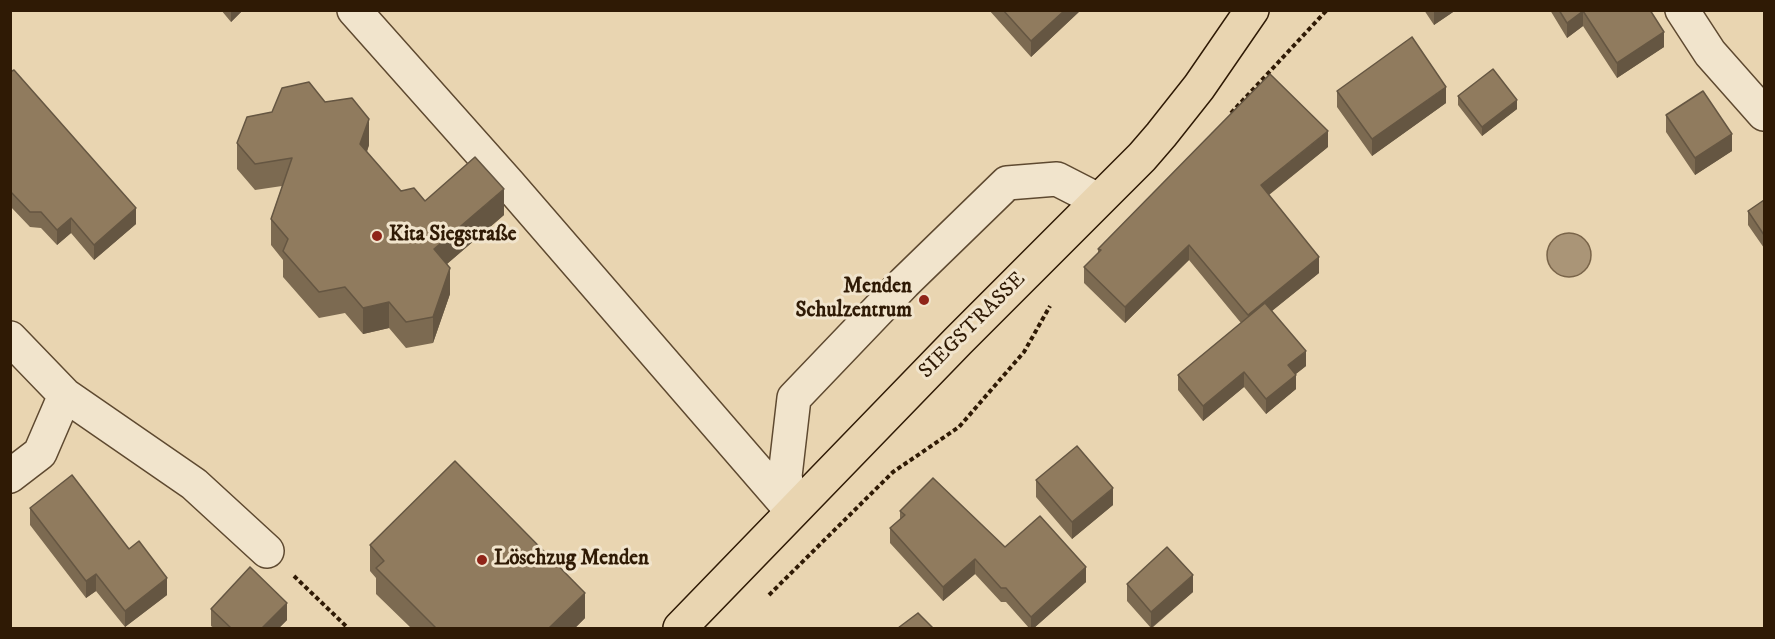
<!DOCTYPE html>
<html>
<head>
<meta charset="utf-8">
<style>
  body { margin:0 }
  #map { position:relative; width:1775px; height:639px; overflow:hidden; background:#e9d5b1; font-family:"IM FELL DW Pica",serif }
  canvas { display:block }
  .frame { position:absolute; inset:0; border:12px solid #2f1a05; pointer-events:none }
</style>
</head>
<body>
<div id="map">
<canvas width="1775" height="639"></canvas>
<div class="frame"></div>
</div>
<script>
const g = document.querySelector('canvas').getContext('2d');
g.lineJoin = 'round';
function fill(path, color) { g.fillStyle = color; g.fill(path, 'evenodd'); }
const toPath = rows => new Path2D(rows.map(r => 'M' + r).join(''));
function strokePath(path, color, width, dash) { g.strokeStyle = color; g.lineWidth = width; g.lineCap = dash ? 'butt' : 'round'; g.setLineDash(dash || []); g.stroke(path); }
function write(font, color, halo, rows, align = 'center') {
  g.font = font + ' "IM FELL DW Pica",serif'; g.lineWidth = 6; g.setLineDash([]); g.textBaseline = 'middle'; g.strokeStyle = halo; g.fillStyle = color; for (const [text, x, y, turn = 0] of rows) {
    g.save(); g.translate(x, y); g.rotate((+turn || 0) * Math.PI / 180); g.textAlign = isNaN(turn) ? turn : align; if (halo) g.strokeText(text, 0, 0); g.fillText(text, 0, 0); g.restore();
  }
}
const water = toPath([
  '1547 255a22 22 0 1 1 44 0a22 22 0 1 1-44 0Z'
]);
fill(water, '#aa9577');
strokePath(water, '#796449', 1.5);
const minor = toPath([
  [354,10,508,183,792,511],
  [1682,10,1710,53,1764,114],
  [10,338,65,395,194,484,267,551],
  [10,476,40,453,65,395],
  [792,511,785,476,794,398,904,283,1007,183,1057,179,1098,200]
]);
const major = toPath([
  [680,628,958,341,1142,157,1161,135,1199,87,1252,10]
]);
strokePath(minor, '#5e4930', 36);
strokePath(major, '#2f1a05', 36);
strokePath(toPath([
  [1231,113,1327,10],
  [294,576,348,628],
  [769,595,893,472,959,427,1024,352,1050,306]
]), '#2f1a05', 4, [4.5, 3]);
strokePath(minor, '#f1e4cc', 33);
strokePath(major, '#e9d5b1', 33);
fill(toPath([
  [221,10,243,10,231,22],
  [989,10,1081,10,1031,57],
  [1424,10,1456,10,1434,25],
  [1550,10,1650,10,1664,47,1617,78,1583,26,1567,38],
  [10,70,136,224,94,260,71,233,57,245,41,228,30,227,10,206],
  [1337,91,1446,103,1372,156,1337,107],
  [1458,96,1517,109,1482,136,1458,105],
  [325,102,369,145,367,152,401,191,425,201,504,215,447,264,450,294,433,343,406,348,389,328,363,334,345,313,319,318,283,277,283,260,271,245,271,219,282,186,255,190,237,169,237,143],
  [1666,115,1732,151,1695,175,1666,132],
  [1328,147,1269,195,1319,273,1272,311,1306,366,1296,374,1296,389,1266,414,1244,387,1203,421,1178,390,1178,375,1241,323,1189,260,1125,323,1084,283,1084,267,1098,253,1098,249],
  [1764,200,1764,248,1748,225,1748,211],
  [1036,480,1113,505,1072,539,1036,497],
  [30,508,129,549,167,595,125,627,96,591,86,598,30,525],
  [900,511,1086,582,1034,628,1029,628,1006,602,1001,602,975,574,943,601,890,543,890,528,900,519],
  [370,545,585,618,575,628,411,628,376,594,376,578,370,571],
  [1127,584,1193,592,1152,628,1151,628,1127,601],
  [211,609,287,620,279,628,214,628,211,626]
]), '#7c6a51');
fill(toPath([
  [231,10,243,10,231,22],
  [1065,10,1081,10,1031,57,1031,41],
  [1434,10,1456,10,1434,25],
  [1583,11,1583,26,1567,38,1567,23],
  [1664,32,1664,47,1617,78,1617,63],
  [1446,87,1446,103,1372,156,1372,139],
  [1517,100,1517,109,1482,136,1482,127],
  [369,119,369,145,360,170,360,144],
  [1328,131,1328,147,1261,201,1261,185],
  [1732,134,1732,151,1695,175,1695,158],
  [504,189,504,215,434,275,434,249],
  [136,208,136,224,94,260,94,245],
  [71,218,71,233,57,245,57,230],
  [1189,245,1189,260,1125,323,1125,307],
  [1319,257,1319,273,1248,330,1248,315],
  [450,268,450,294,433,343,433,317],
  [389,302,389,328,363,334,363,308],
  [1306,351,1306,366,1288,380,1288,365],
  [1244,372,1244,387,1203,421,1203,406],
  [1296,375,1296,389,1266,414,1266,399],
  [1113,488,1113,505,1072,539,1072,522],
  [975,559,975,574,943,601,943,587],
  [1086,567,1086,582,1034,628,1031,628,1031,617],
  [96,574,96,591,86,598,86,581],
  [1193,575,1193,592,1151,628,1151,612],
  [167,578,167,595,125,627,125,611],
  [585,593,585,618,575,628,549,628],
  [287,603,287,620,279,628,262,628]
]), '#655642');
const building = toPath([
  [1003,10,1065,10,1031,41,1003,10],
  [1559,10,1650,10,1664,32,1617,63,1583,11,1567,23,1559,10],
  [1412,37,1446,87,1372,139,1337,91,1412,37],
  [1493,69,1517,100,1482,127,1458,96,1493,69],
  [10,70,12,71,14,70,136,208,94,245,71,218,57,230,41,212,30,212,10,191,10,70],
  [1270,74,1328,131,1261,185,1319,257,1248,315,1189,245,1125,307,1084,267,1101,250,1098,249,1270,74],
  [309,82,325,102,352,98,369,119,360,144,401,191,414,188,425,201,475,157,504,189,434,249,450,268,433,317,406,322,389,302,363,308,345,287,319,292,283,251,288,239,271,219,292,158,255,164,237,143,247,117,272,112,282,88,309,82],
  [1703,91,1732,134,1695,158,1666,115,1703,91],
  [1764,200,1764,235,1748,211,1764,200],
  [1265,303,1306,351,1288,365,1296,375,1266,399,1244,372,1203,406,1178,375,1265,303],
  [1077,446,1113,488,1072,522,1036,480,1077,446],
  [455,461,585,593,549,628,436,628,376,568,384,561,370,545,455,461],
  [72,475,129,549,139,541,167,578,125,611,96,574,86,581,30,508,72,475],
  [933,478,1005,547,1040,516,1086,567,1031,617,1006,588,1001,588,975,559,943,587,890,528,905,515,900,511,933,478],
  [1167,547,1193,575,1151,612,1127,584,1167,547],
  [250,567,287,603,262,628,231,628,211,609,250,567],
  [918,613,933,628,898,628,918,613]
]);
fill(building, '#907b5e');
strokePath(building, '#655642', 1.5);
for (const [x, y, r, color] of [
  [377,236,6,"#8f2418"],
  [924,300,6,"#8f2418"],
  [482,560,6,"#8f2418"]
]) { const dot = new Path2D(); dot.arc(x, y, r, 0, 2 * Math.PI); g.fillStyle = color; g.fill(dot); strokePath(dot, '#f1e4cc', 2); }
write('bold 21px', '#2f1a05', '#f1e4cc', [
  ["Kita Siegstraße",389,236],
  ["Menden",912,288,"right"],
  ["Schulzentrum",912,312,"right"],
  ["Löschzug Menden",494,560]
], 'left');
write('21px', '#2f1a05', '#f1e4cc', [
  ["SIEGSTRASSE",973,326,-45]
]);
</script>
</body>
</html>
